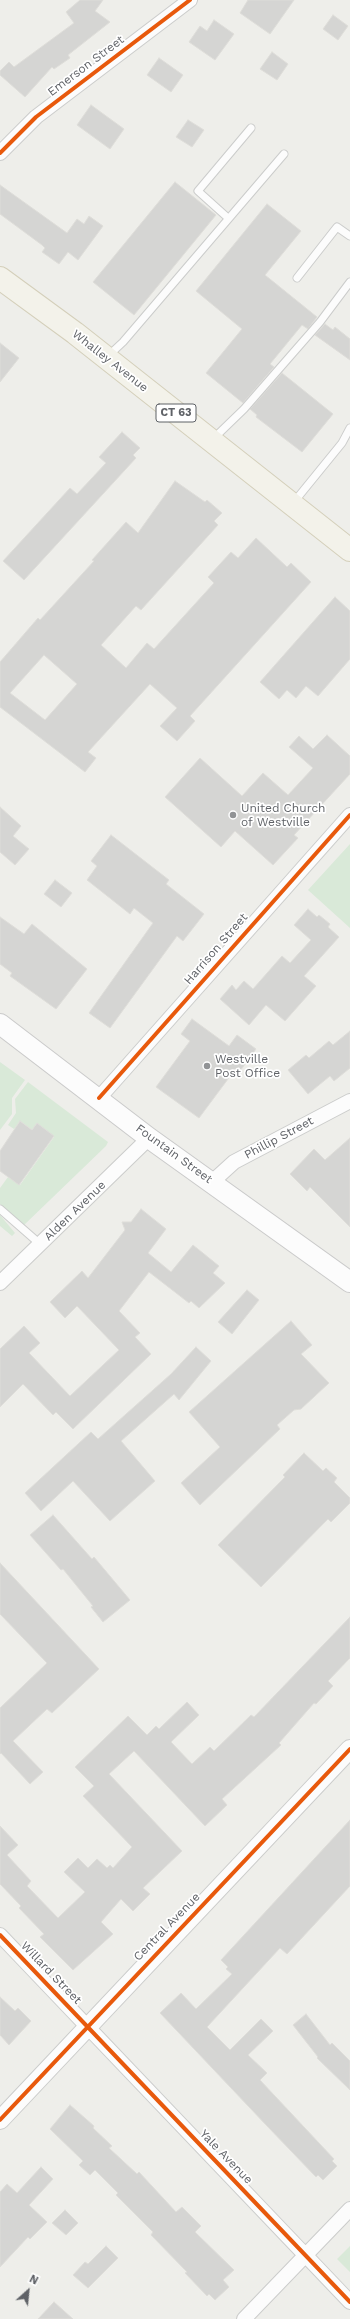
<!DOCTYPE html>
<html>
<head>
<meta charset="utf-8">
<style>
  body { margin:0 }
  #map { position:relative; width:350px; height:2319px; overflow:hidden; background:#eeeeea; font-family:"Work Sans",sans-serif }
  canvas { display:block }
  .north { position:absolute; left:8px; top:2271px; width:40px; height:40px; -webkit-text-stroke:3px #fff; paint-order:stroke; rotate:27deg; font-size:11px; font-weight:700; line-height:16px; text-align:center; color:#5f6267 }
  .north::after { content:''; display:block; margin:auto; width:14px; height:18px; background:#5f6267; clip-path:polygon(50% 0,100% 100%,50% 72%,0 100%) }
</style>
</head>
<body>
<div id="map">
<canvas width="350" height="2319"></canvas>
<div class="north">N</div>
</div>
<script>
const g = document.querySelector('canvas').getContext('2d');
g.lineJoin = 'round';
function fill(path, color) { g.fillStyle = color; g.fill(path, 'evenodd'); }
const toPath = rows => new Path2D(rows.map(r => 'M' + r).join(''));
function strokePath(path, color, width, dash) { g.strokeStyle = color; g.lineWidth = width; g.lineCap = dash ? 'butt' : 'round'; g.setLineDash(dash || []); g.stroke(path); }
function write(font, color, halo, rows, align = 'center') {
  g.font = font + ' "Work Sans",sans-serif'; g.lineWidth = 3.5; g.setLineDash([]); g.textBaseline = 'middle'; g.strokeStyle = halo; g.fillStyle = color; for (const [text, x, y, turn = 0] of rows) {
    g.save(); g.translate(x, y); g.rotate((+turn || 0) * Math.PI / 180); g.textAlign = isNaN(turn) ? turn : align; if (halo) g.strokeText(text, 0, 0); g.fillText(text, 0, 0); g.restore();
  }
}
fill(toPath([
  [350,844,350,928,308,890],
  [0,1062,25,1080,12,1098,12,1114,0,1130],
  [28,1082,108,1142,106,1146,23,1226,0,1204,0,1188,8,1177,20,1185,54,1137,37,1123,32,1130,20,1121,14,1129,8,1125,16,1113,15,1099],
  [0,1215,15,1233,12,1236,0,1226],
  [350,2246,350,2272,337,2259]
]), '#d9e9d8');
const building = toPath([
  [80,0,103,0,95,11,110,22,68,55,70,58,54,69,52,67,25,97,0,75,0,71,9,62,14,67,74,23,66,12,80,0],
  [248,0,294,0,270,34,240,13,248,0],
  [333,15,348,26,338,40,323,29,333,15],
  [214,20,234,34,215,60,189,42,200,26,207,31,214,20],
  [272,52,288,64,277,80,260,69,272,52],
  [159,58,183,75,171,92,147,75,159,58],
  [91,105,124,129,110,149,77,125,91,105],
  [188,120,204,130,192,147,176,137,188,120],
  [175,182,216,215,134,315,93,282,175,182],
  [0,185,67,233,77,219,84,224,89,216,103,226,78,260,68,252,59,264,42,252,45,248,42,245,0,214,0,185],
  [267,204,301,231,265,275,317,317,308,329,302,325,270,364,274,367,243,403,206,373,242,329,196,291,267,204],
  [325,324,333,330,335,327,350,339,350,360,315,335,325,324],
  [0,343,19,358,0,382,0,343],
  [282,373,333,414,302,452,256,417,257,415,250,409,282,373],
  [122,432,140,448,133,455,136,458,24,580,3,561,70,488,77,494,106,463,99,457,122,432],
  [175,481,205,502,207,500,222,513,214,521,218,525,141,610,136,606,101,645,126,668,147,643,154,649,214,583,208,577,231,552,238,558,256,538,287,567,291,563,311,582,190,716,195,721,177,741,160,726,177,708,150,684,88,752,96,758,85,772,0,707,0,662,38,618,40,620,94,561,92,560,126,522,138,533,175,481],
  [44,655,77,684,45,720,10,693,44,655],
  [335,597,350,611,350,659,318,696,306,686,296,698,287,690,279,699,260,682,335,597],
  [327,735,350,756,350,774,294,835,298,838,273,865,235,831,221,847,165,797,200,758,242,796,263,773,288,795,313,768,289,747,299,736,313,749,327,735],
  [0,807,21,826,13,836,29,849,15,865,0,852,0,807],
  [111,835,169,880,166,884,204,914,183,941,177,936,110,1028,89,1013,153,923,134,908,130,914,87,880,97,866,91,861,111,835],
  [55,880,72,893,61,907,44,894,55,880],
  [308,909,317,917,319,915,330,924,328,927,339,937,304,976,316,986,285,1021,266,1005,249,1025,220,999,232,985,236,990,244,981,253,989,282,956,290,963,311,940,294,925,308,909],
  [0,917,24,934,32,924,87,969,56,1009,10,976,12,973,0,964,0,917],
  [192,1019,229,1046,237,1035,256,1049,235,1078,231,1075,199,1118,156,1087,190,1041,181,1034,192,1019],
  [350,1031,350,1068,334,1081,330,1076,308,1094,288,1070,306,1055,309,1058,329,1041,333,1045,350,1031],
  [20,1121,32,1130,37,1123,54,1136,19,1185,0,1171,0,1151,20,1121],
  [350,1138,350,1227,310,1187,307,1191,290,1174,314,1149,325,1160,350,1138],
  [141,1209,166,1229,148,1253,171,1272,193,1245,219,1266,213,1273,225,1283,199,1308,191,1301,189,1303,149,1272,119,1311,140,1333,135,1337,151,1354,73,1429,56,1412,53,1415,23,1384,0,1407,0,1349,24,1326,40,1343,29,1353,70,1396,119,1350,77,1306,65,1318,50,1302,82,1271,88,1278,125,1230,122,1222,131,1222,141,1209],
  [247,1290,259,1300,232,1334,218,1322,247,1290],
  [291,1321,312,1345,301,1354,329,1383,301,1409,294,1410,277,1425,280,1429,200,1505,181,1483,220,1447,189,1412,291,1321],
  [196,1347,211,1361,179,1400,174,1394,121,1441,155,1481,110,1521,73,1481,41,1511,25,1493,91,1432,98,1439,171,1374,196,1347],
  [304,1453,323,1471,326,1468,337,1478,334,1482,350,1498,350,1503,331,1522,328,1519,261,1587,218,1545,285,1477,283,1475,304,1453],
  [53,1515,92,1559,94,1557,130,1600,103,1622,91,1607,93,1606,63,1569,61,1570,30,1535,53,1515],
  [0,1563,99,1669,52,1713,47,1709,13,1741,43,1772,30,1784,1,1753,0,1754,0,1708,47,1663,0,1614,0,1563],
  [350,1617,350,1658,328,1681,333,1686,316,1704,314,1703,279,1743,281,1745,222,1799,227,1805,205,1826,134,1751,109,1774,182,1851,143,1888,150,1894,133,1911,121,1899,101,1922,113,1934,73,1970,40,1937,44,1934,19,1908,21,1906,0,1884,0,1826,18,1845,7,1855,31,1881,27,1886,58,1918,85,1892,64,1872,78,1858,88,1868,97,1859,107,1868,110,1865,113,1868,132,1847,83,1796,94,1786,75,1767,128,1716,147,1735,156,1726,159,1729,187,1702,199,1715,171,1742,192,1764,210,1747,214,1751,251,1715,254,1717,350,1617],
  [350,1820,350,1886,287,1954,280,1948,207,2027,230,2050,261,2019,273,2031,248,2055,267,2073,260,2080,334,2159,332,2161,337,2166,323,2180,318,2175,316,2177,267,2126,160,2013,181,1993,196,2009,232,1974,226,1969,228,1967,221,1960,350,1820],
  [0,1997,15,2011,18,2008,31,2021,9,2045,0,2035,0,1997],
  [306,2014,330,2045,332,2043,350,2061,350,2090,317,2058,318,2057,293,2025,306,2014],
  [70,2105,94,2126,93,2128,112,2146,109,2148,137,2174,139,2172,176,2212,182,2207,201,2226,195,2232,234,2270,223,2280,229,2287,215,2300,209,2294,207,2296,185,2273,187,2272,151,2235,153,2232,116,2195,118,2193,95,2170,90,2175,79,2165,83,2161,50,2129,70,2105],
  [41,2167,53,2179,29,2205,47,2222,30,2239,28,2237,0,2267,0,2192,7,2184,17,2193,41,2167],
  [65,2210,78,2223,66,2235,52,2223,65,2210],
  [106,2246,118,2258,88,2288,73,2275,85,2262,88,2264,106,2246],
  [54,2302,73,2319,38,2319,54,2302]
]);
fill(building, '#d5d5d3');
strokePath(building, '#deddd9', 1);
const service = toPath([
  [228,218,198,191,251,128],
  [297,278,337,227,350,236],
  [108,356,123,342,284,154],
  [213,439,244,409,320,322,350,282],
  [294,502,342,443,350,428],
  [0,1209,40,1244]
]);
const minor = toPath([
  [0,153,36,117,190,0],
  [99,1098,350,815],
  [212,1182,234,1162,350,1101],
  [0,1283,149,1138],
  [0,1935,350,2302],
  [244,2319,350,2209]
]);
const tertiary = toPath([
  [0,2120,350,1749]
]);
const secondary = toPath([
  [0,1024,149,1138,350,1282]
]);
const primary = toPath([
  [0,278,75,333,350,550]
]);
strokePath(service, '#cbcccb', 9);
strokePath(minor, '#cbcccb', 16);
strokePath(tertiary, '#cbcccb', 20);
strokePath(secondary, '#cacaca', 22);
strokePath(primary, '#d4cfba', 24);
strokePath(service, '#fcfcfc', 7);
strokePath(minor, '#fcfcfc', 14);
strokePath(tertiary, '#fcfcfc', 18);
strokePath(secondary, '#fcfcfc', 20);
strokePath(primary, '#f3f2ea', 22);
strokePath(toPath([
  [0,153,36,117,190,0],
  [99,1098,350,815],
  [0,1935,350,2302],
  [0,2120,350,1749]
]), '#e8590c', 4);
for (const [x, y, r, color] of [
  [233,815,4,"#919395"],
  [207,1066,4,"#919395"]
]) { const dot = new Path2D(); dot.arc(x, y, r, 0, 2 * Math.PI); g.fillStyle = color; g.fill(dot); strokePath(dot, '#fff', 1.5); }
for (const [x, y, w] of [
  [176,413,40]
]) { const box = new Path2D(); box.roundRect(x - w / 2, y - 9, w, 18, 3); g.fillStyle = '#fff'; g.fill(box); strokePath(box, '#5f6267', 1); }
write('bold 11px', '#5f6267', null, [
  ["CT 63",176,413]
]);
write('12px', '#5f6267', '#fff', [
  ["Emerson Street",86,66,-37],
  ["Whalley Avenue",110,361,38],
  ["Harrison Street",216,949,-49],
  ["Phillip Street",279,1138,-28],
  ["Fountain Street",174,1154,36],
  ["Alden Avenue",75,1211,-44],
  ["Central Avenue",167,1927,-46],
  ["Willard Street",51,1973,46],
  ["Yale Avenue",226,2157,46]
]);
write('12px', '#5f6267', '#fff', [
  ["United Church",241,808],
  ["of Westville",241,822],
  ["Westville",215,1059],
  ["Post Office",215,1073]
], 'left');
</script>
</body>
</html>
